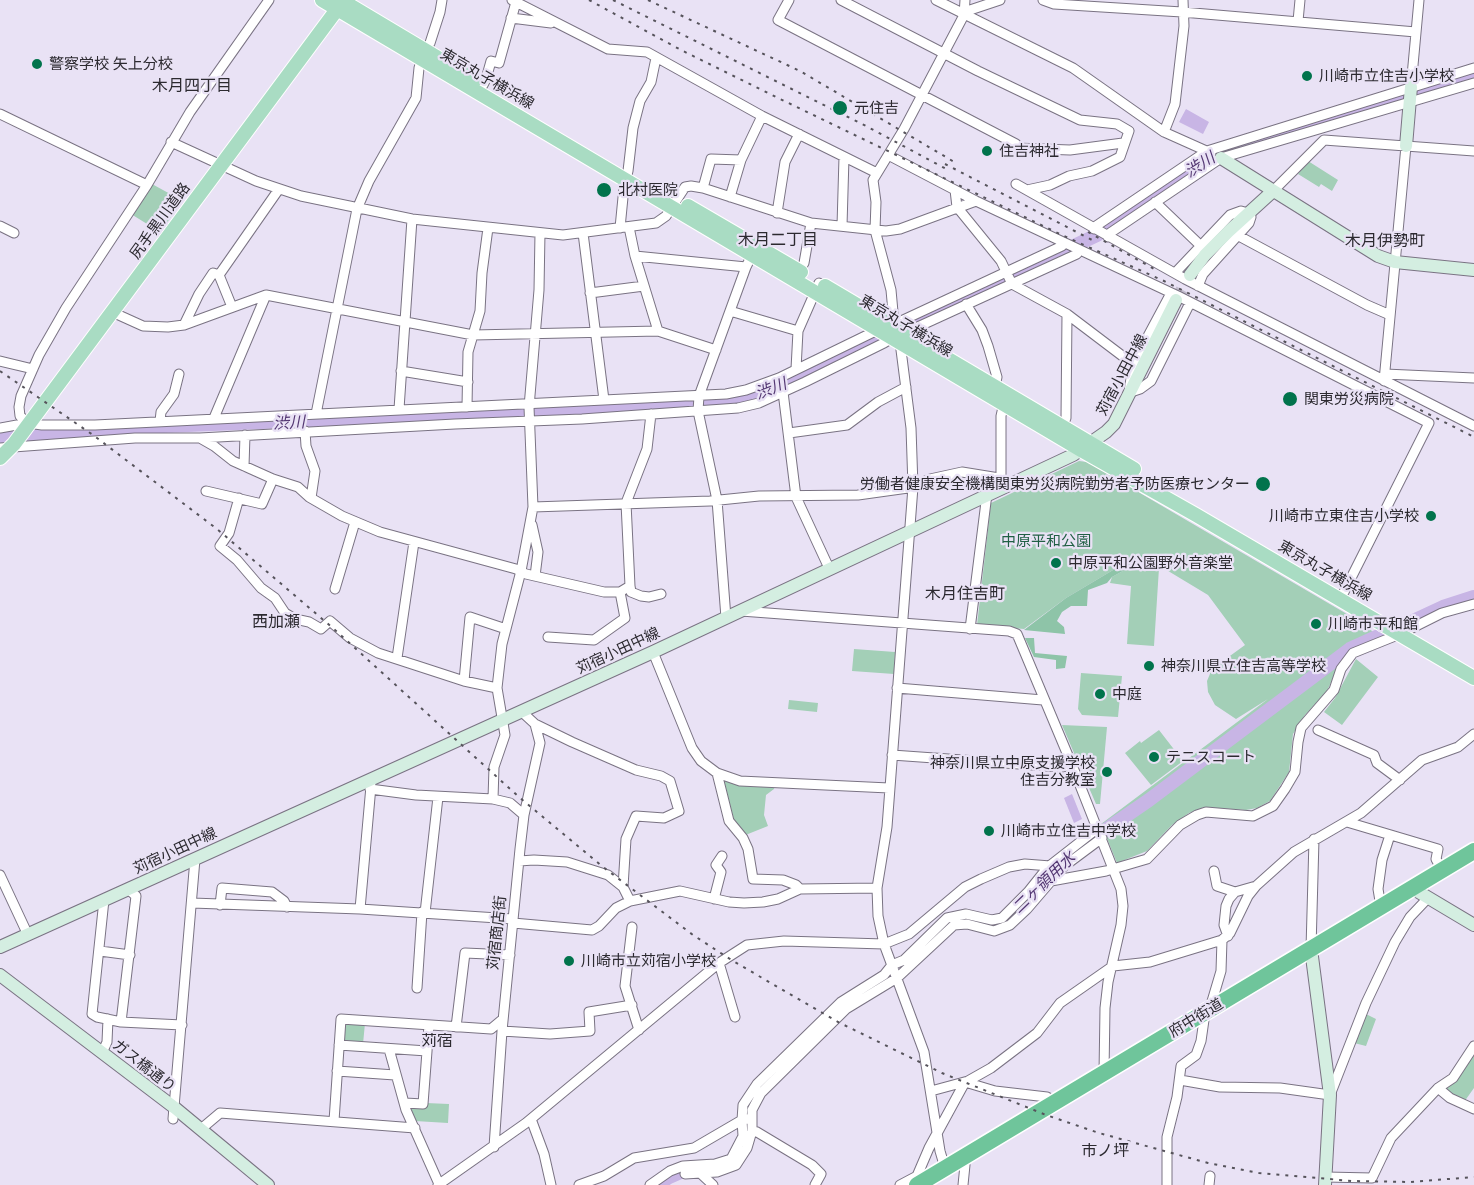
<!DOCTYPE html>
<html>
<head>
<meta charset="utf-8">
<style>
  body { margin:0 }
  canvas { display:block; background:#e9e2f5 }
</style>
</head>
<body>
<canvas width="1474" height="1185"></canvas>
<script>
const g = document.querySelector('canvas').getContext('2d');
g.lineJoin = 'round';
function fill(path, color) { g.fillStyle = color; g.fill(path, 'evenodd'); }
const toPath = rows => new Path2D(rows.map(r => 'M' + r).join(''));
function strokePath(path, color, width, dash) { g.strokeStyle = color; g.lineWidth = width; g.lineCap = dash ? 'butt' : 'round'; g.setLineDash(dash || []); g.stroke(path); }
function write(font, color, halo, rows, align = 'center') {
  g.font = font + ' "Public Sans","Noto Sans JP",sans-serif'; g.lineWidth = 4.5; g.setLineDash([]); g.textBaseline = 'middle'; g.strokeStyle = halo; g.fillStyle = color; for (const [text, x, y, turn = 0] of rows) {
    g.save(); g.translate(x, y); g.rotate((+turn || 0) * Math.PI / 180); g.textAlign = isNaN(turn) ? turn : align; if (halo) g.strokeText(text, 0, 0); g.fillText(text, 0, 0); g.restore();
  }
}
fill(toPath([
  [1308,161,1338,180,1332,191,1321,184,1319,187,1298,174],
  [152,184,183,201,160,232,131,214],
  [1079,461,1087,462,1364,624,1381,639,1351,651,1342,659,1327,691,1305,715,1293,734,1289,772,1270,801,1257,808,1246,810,1204,807,1189,813,1172,825,1147,851,1117,863,1101,824,1268,699,1236,719,1215,705,1208,692,1207,681,1212,669,1245,645,1208,595,1140,554,1066,598,1024,629,977,625,991,503],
  [1141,561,1159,568,1154,646,1127,644,1131,586,1110,583,1112,577],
  [854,649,895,652,894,674,852,671],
  [1356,659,1378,677,1342,725,1324,712,1335,698],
  [1081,673,1122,676,1118,717,1082,715,1078,709],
  [789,700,818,703,817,712,788,709],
  [1062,725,1107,727,1100,804,1096,804],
  [1159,730,1183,761,1151,785,1125,753,1140,741,1141,743],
  [723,780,730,783,775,786,774,789,766,795,764,815,768,826,743,836,733,821],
  [1366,1014,1376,1019,1366,1046,1354,1043],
  [342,1023,365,1023,363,1044,343,1043],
  [1474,1052,1474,1088,1464,1102,1444,1089],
  [426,1103,449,1104,448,1123,415,1121,410,1111,414,1106]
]), '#a3cfb7');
fill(toPath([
  [1140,554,1155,563,1154,565,1141,561,1112,577,1107,583,1088,590,1087,606,1071,606,1062,612,1057,621,1064,627,1065,634,1024,630,1066,598],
  [1025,638,1034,638,1035,653,1067,656,1065,668,1056,669,1056,660,1034,657]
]), '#8ec4a8');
fill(toPath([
  [1186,109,1209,122,1203,134,1179,122],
  [1072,794,1082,819,1074,823,1064,798]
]), '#c8b5e5');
strokePath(toPath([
  [0,436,163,426,584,409,591,412,642,409,648,405,740,400,769,391,1097,235,1216,153,1474,75],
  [1415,620,1443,607,1474,597],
  [966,918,990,925,996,926,1005,922,1061,863,1088,842,1149,800,1350,649,1381,635],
  [743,1145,747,1135,749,1104,760,1088,779,1069],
  [657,1185,669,1177,685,1170,695,1168]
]), '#c8b5e5', 14);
strokePath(toPath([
  [1176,300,1190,275]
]), '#c3bdce', 12, [12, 6]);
const street = toPath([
  [512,0,608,49,647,52,762,116,877,173],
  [789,0,778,20,1016,144],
  [841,0,978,71,1080,120,1117,124,1129,131,1120,157,1092,171,1069,176,1050,185,1027,190],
  [936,0,1073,68,1164,132,1211,153],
  [1043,0,1054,4,1182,12,1416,32],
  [964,15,970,10,1000,0],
  [511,18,551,23],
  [1298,21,1300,0],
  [483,85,486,79,491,61,499,63,516,2],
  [1411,87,1419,0],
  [0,114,147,185],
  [1164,132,1175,104,1184,26,1183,0],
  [171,142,256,181,301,196,412,219,563,235,656,223,666,216,685,187,691,186,703,188,811,223,886,231,900,229,976,201],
  [1016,148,1070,150,1123,143],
  [890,156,976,201,1178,296,1429,423,1344,592],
  [1016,184,1185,279,1474,426],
  [703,188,711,159,741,160],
  [955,190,957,207,1001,261,1012,284,1067,314,1133,364],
  [1273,191,1324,140,1474,151],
  [730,197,741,160,762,116],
  [1155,202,1201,246],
  [777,213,785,162,799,134],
  [0,226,14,233],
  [842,226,844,157],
  [629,227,635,256,658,331],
  [620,228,624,187,628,171,633,128,640,101,651,82,656,58],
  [1094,229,1096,226,1207,151,1474,68],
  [583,233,604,400],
  [1237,235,1367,305,1390,315],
  [1108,237,1110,233,1221,158,1474,83],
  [635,256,746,267],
  [1175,273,1230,215,1241,211,1248,213,1251,217,1249,223,1203,274,1198,286],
  [796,274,804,263,811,223],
  [590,293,644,286],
  [966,304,982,330,988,346,997,377,994,391],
  [232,307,219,275,279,189],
  [730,311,798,331],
  [112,312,143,326,168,327,184,325,266,295,473,335,658,331,716,350],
  [184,325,199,294,213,273,219,275],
  [899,328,894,323,891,290,875,230,876,202,873,180,904,129,964,15,965,0],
  [901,340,901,350,911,428,913,487,887,827,877,888,878,916,884,944,924,1052,940,1151,945,1168],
  [0,361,33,369],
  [796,369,798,331,819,283],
  [401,371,468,382],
  [1385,374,1474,378],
  [1384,381,1406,146],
  [783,392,796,497,829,568],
  [1129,392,1133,364,1171,293],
  [1131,392,1140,389,1151,381,1190,303],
  [467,407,468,352,480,311,482,273,488,228],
  [399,409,412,219],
  [316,414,357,209,369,181,416,98,419,68,425,50,430,43,440,12,442,0],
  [651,414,647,449,626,503,630,586,631,592,641,596,649,597,661,594],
  [214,418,266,295],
  [160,421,161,412,174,394,179,374],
  [28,423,20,416,19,407,21,396,39,355,66,308,147,185,190,112,269,0],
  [0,428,28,423,42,425,95,425,726,394,746,390,779,378,890,324,901,321,1062,246,1063,243],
  [1061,430,1066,418,1067,314],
  [305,431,306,446,315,471,311,498],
  [789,433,847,425,878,402,906,387],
  [200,438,214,446,233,461,273,479,298,487,309,497,342,516,380,532,516,569,526,574,604,592,620,592,630,586],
  [0,448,135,438,200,438,455,424,582,419,738,408,759,403,805,382,884,343,902,332,911,330,1077,254,1078,250],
  [244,466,245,435],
  [1001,481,1001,416,1004,403],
  [206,491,262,504,273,479],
  [239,498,229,533,220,546,237,560,261,588,275,598,285,613,295,619,309,622,321,629,330,621,350,638,378,653,464,681,497,688],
  [533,507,710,501,759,496,858,495,908,488,930,479,962,472,999,478],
  [530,523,532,525,538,552,535,576],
  [335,589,355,522],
  [741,611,1009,631,1017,634,1072,765,1121,889,1123,906,1121,925,1108,982,1105,1008,1104,1073],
  [726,618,717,500,698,411,699,396,746,267,754,251],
  [970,629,987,494],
  [548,637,594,640,625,618,620,592],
  [653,652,692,748,701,761,717,773,740,781,889,788],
  [397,658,414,542],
  [464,681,470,617,506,629],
  [897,688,1043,700],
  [522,712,535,724,572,742,636,770,661,776,670,781,679,811,664,818,636,816,626,839,623,887,630,901],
  [1318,730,1374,755,1377,763,1400,780],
  [892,755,1061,767,1072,765],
  [717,773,729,821,743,838,748,849,753,879,783,880,796,885,800,889],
  [370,789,416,795,493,799,510,803,524,815],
  [493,799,494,767,505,735,497,688,502,644,521,571,533,507,529,407,539,290,540,233],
  [1347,822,1438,849,1436,859,1442,870],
  [519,861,534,860,567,862,608,875,623,887],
  [1214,871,1217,886,1235,892],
  [0,875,28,935],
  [1051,881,1106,871,1147,859,1180,825,1197,815,1206,812,1253,816,1273,806,1285,789,1295,772,1298,742,1301,728,1334,690,1341,669,1353,653,1400,634,1442,613,1474,604],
  [714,899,721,872,716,865,722,856],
  [104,900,92,1014,97,1017,121,1022,136,896,128,889],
  [192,903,360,909,513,919],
  [220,905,222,888,272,892,284,901,287,907],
  [1381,907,1378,889,1382,860,1390,835],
  [360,909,371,786],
  [425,913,438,797],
  [513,923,592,930,599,926,616,908,630,901,680,891,729,902,744,903,763,902,778,899,800,889,877,888],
  [632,927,625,986,639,1030],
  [1228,936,1224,925,1226,906,1229,899,1235,892,1256,886],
  [1311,949,1314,839],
  [100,951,130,955],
  [719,963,735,1017],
  [417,988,422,912],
  [1210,1008,1221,971,1222,940],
  [121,1022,182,1025],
  [456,1027,465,953,510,955],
  [502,1031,550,1034,590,1031,589,1012,632,1005],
  [339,1045,427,1051],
  [389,1049,406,1110,439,1184],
  [102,1053,107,1042,108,1019],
  [337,1071,395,1075],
  [1180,1080,1220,1087,1280,1088,1330,1095,1366,1003,1395,942,1410,917,1428,898],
  [1438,1088,1450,1098,1474,1109],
  [931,1091,968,1081,991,1068,1037,1033,1060,1003,1113,966,1150,962,1222,940,1230,933,1248,896,1256,886,1294,852,1361,813,1422,760,1458,747,1474,734],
  [405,1103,423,1104,429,1025],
  [173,1119,195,859],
  [531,1119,544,1154,551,1185],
  [334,1121,341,1019,491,1029,503,1019],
  [201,1129,220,1113,415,1128],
  [752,1131,757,1132,812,1165,821,1174,815,1185],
  [494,1147,502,1031,520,849,524,815,540,743,535,724],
  [961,1159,965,1165,963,1185],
  [699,1172,713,1185],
  [685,1174,717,1172,736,1165,747,1148,752,1131,752,1110,761,1093,846,1009,897,978,954,925,967,924,994,931,1010,925,1027,909,1063,867,1102,838],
  [1326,1177,1372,1178,1391,1138,1438,1088,1453,1078,1474,1046],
  [438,1185,526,1123,719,963,747,945,784,941,884,944,909,934,965,887,981,879,1009,867,1025,864,1063,867],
  [579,1185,604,1176,634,1158,694,1148,742,1120,743,1105,757,1084,841,1002,884,975,892,965,904,960,947,918,966,914,992,920,1002,918,1028,892,1048,867,1098,828],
  [650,1185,670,1171,683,1166,715,1164,731,1159,743,1136,742,1120,747,1119],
  [900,1185,917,1176,929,1148,965,1082,995,1091,1047,1097,1055,1102],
  [1167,1185,1167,1137,1177,1097,1181,1066,1196,1055,1201,1041,1204,1020,1203,1014],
  [1209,1185,1210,1176]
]);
const secondary = toPath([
  [1406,146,1411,87],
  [1221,158,1378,256,1395,262,1474,270],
  [1190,275,1205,255,1229,231,1273,191],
  [1412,888,1474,925],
  [0,947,653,652,1073,455,1106,432,1114,424,1176,300],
  [1311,949,1330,1095,1325,1185],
  [0,975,175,1108,268,1185]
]);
const primary = toPath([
  [322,0,1081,450,1196,515,1474,678],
  [341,0,475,80],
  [688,206,801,272],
  [825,286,1134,469],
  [0,458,14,444,341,4]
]);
const highway = toPath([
  [917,1185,1474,851]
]);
strokePath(street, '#7a7383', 11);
strokePath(secondary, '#7a7383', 14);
strokePath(primary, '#fff', 16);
strokePath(highway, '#fff', 19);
strokePath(street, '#fff', 9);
strokePath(secondary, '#d4eee1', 12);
strokePath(primary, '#a9dcc3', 14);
strokePath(highway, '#6fc59b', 16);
strokePath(toPath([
  [589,0,681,50,776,97,1064,236,1164,281,1474,437],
  [613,0,866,126,950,171],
  [648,0,800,71,956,163],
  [945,164,1094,241],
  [1088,232,1156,270],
  [0,371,93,435,217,529,334,629,519,797,603,867,693,935,733,961,838,1022,942,1073,1046,1115,1099,1133,1208,1163,1259,1173,1352,1181,1410,1182,1474,1177]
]), '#56535b', 2, [3, 6]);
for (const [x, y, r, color] of [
  [37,64,6,"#01734c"],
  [1307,76,6,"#01734c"],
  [840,108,8,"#01734c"],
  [987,151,6,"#01734c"],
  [604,190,8,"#01734c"],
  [1290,399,8,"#01734c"],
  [1263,484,8,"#01734c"],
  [1431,516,6,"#01734c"],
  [1056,563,6,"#01734c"],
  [1316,624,6,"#01734c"],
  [1149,666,6,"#01734c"],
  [1100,694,6,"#01734c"],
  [1154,757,6,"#01734c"],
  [1107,772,6,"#01734c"],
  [989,831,6,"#01734c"],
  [569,961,6,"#01734c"]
]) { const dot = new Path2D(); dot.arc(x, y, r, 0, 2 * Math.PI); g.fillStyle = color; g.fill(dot); strokePath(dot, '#e9e2f5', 2); }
write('15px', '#2c2a30', '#e9e2f5', [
  ["警察学校 矢上分校",49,64],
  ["川崎市立住吉小学校",1319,76],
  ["元住吉",854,108],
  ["住吉神社",999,151],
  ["北村医院",618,190],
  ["関東労災病院",1304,399],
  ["労働者健康安全機構関東労災病院勤労者予防医療センター",1250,484,"right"],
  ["川崎市立東住吉小学校",1419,516,"right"],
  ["中原平和公園野外音楽堂",1068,563],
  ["川崎市平和館",1328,624],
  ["神奈川県立住吉高等学校",1161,666],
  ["中庭",1112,694],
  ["テニスコート",1166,757],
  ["神奈川県立中原支援学校",1095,763,"right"],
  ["住吉分教室",1095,780,"right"],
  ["川崎市立住吉中学校",1001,831],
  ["川崎市立苅宿小学校",581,961]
], 'left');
write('15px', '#2c2a30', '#e9e2f5', [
  ["東京丸子横浜線",487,79,30],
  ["尻手黒川道路",160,221,-54],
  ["東京丸子横浜線",906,326,31],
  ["苅宿小田中線",1122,375,-62],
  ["東京丸子横浜線",1325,571,30],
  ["苅宿小田中線",618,651,-25],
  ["苅宿小田中線",175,851,-25],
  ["苅宿商店街",497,933,-84],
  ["府中街道",1196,1018,-31],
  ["ガス橋通り",144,1066,38]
]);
write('15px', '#216045', '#e9e2f5', [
  ["中原平和公園",1046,541]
]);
write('16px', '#2c2a30', '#e9e2f5', [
  ["木月四丁目",192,86],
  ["木月二丁目",778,240],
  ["木月伊勢町",1385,241],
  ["木月住吉町",965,594],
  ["西加瀬",276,622],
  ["苅宿",437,1041],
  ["市ノ坪",1105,1151]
]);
write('italic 16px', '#543873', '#e9e2f5', [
  ["渋川",1200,165,-33],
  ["渋川",771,389,-21],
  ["渋川",289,423,-3],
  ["二ヶ領用水",1044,883,-44]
]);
</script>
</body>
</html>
